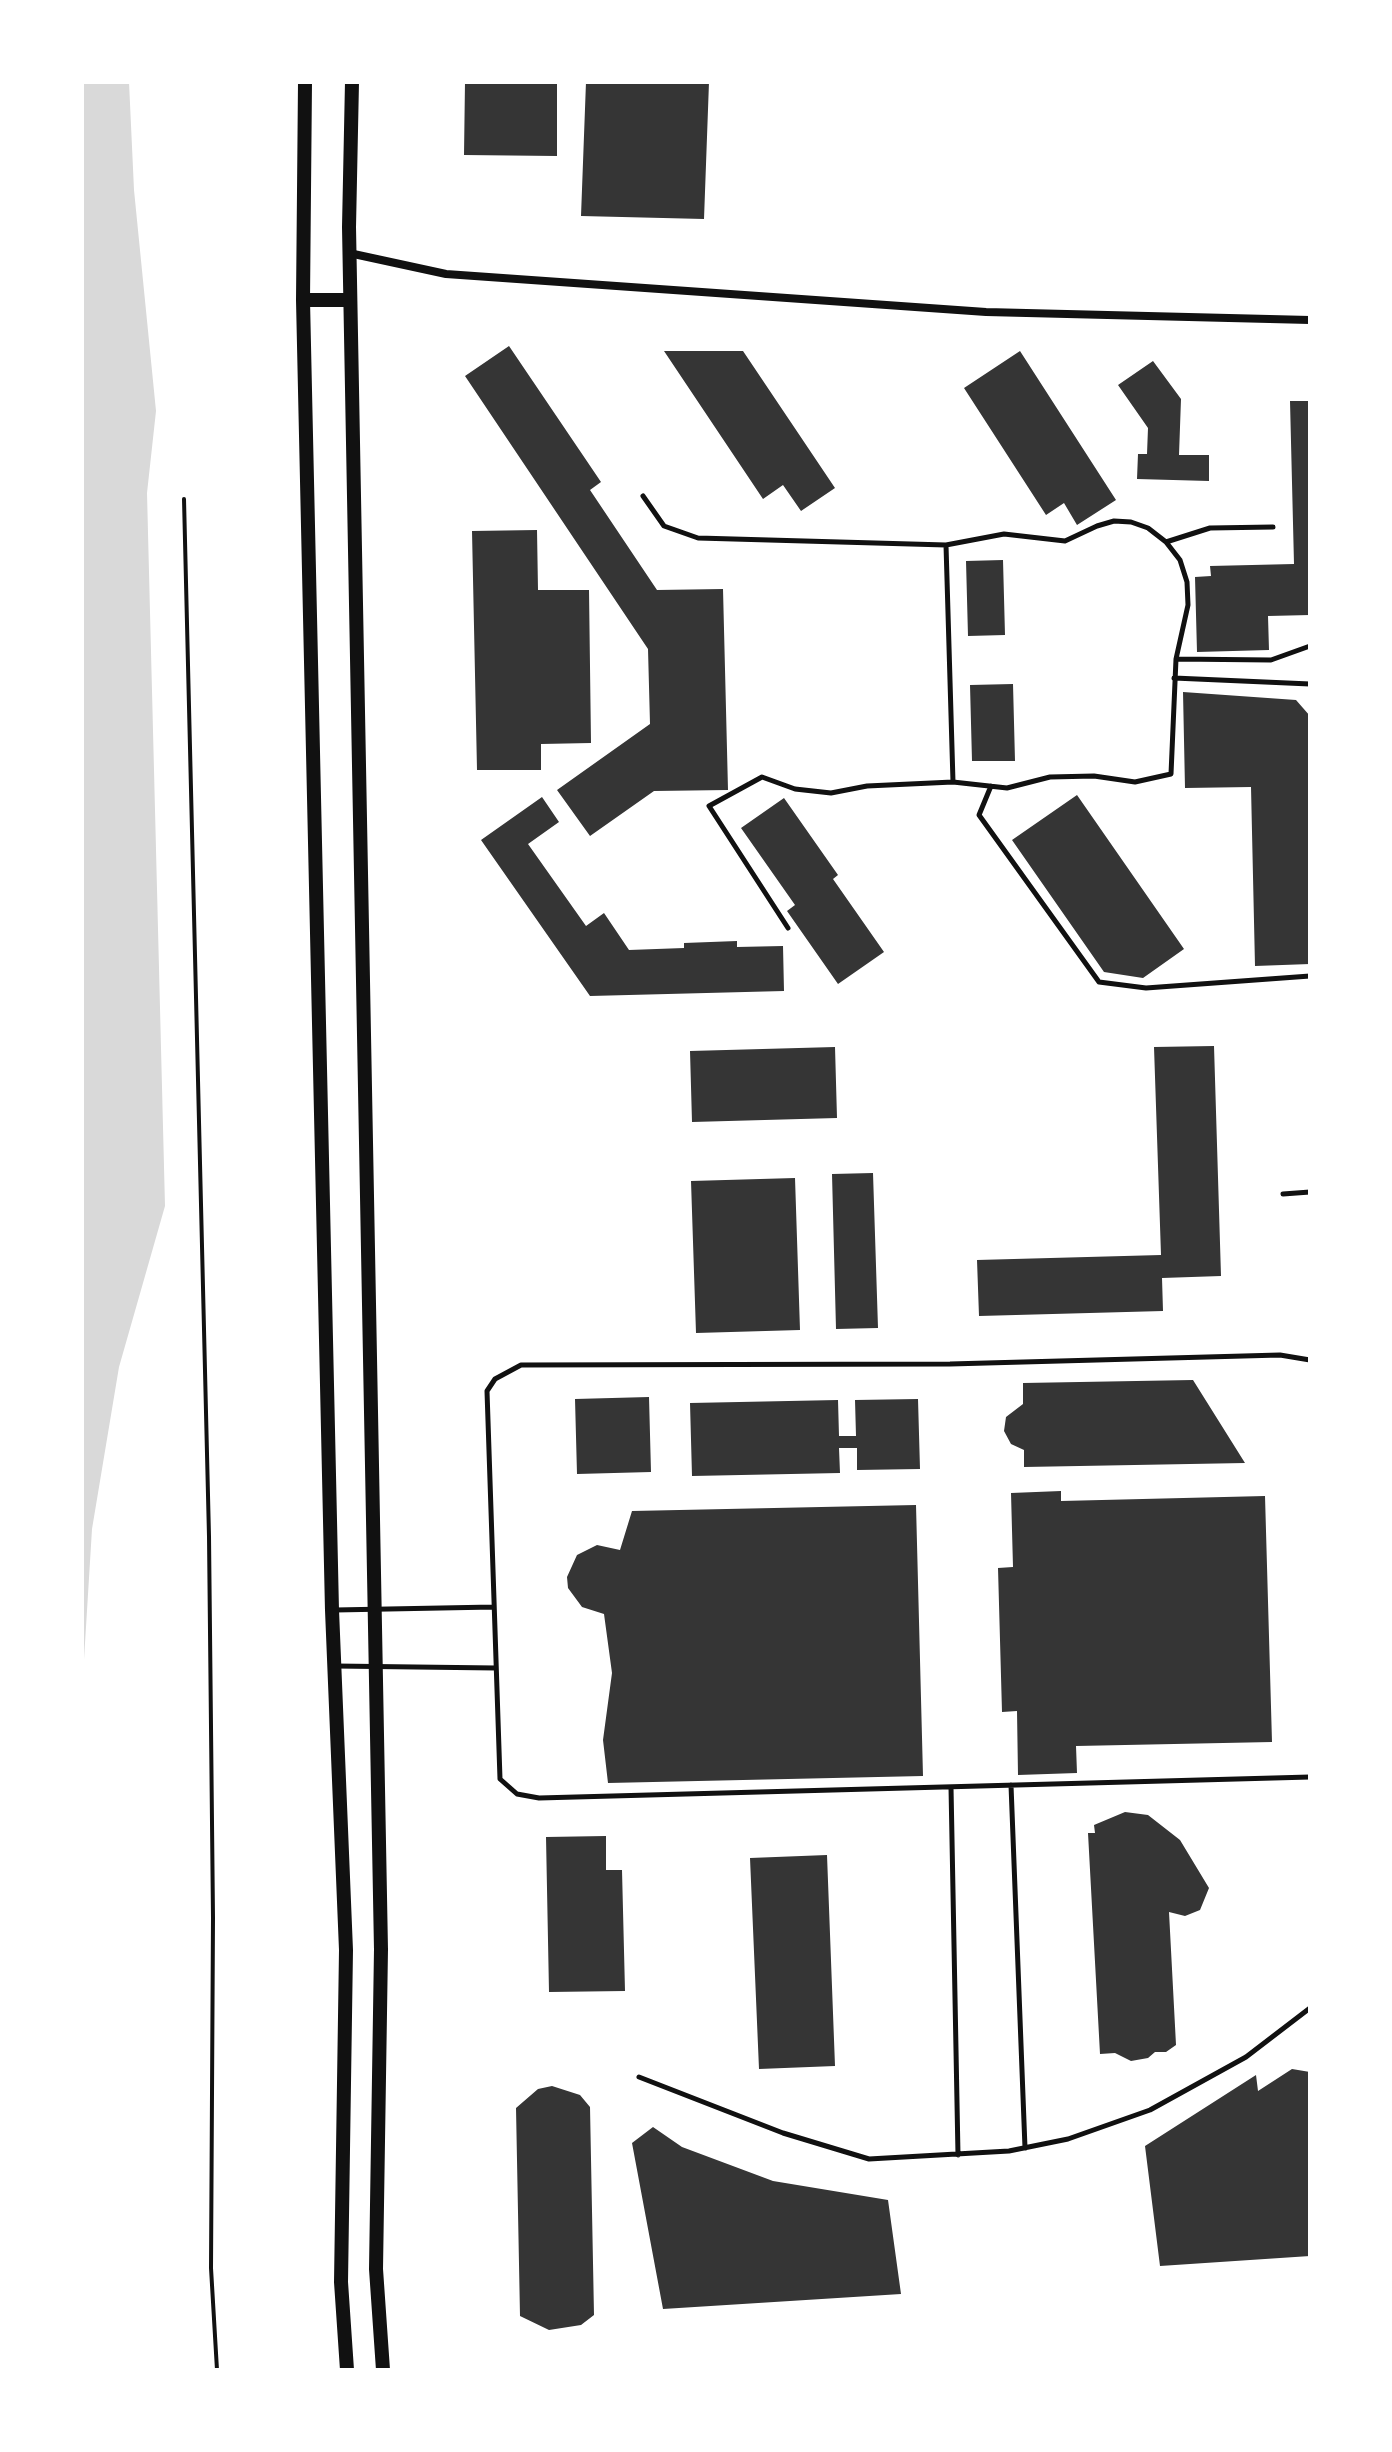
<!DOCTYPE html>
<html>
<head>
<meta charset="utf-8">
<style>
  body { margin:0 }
  #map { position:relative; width:1392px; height:2452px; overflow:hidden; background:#fff; font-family:Raleway,sans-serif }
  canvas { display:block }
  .frame { position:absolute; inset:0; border:84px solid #fff; pointer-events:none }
</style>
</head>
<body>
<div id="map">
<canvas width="1392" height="2452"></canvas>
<div class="frame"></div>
</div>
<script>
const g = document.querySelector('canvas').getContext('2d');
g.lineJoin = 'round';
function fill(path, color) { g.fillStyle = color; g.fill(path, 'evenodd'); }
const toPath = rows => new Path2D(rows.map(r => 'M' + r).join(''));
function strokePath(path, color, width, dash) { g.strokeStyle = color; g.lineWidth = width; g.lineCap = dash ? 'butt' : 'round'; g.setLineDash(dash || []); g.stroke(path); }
fill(toPath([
  [82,82,129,82,134,190,156,411,147,493,165,1206,119,1367,92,1529,82,1692]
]), '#d9d9d9');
fill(toPath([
  [465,82,557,82,557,156,464,155],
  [586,82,709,82,704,219,581,216],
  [509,346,601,482,590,490,657,590,723,589,728,790,654,791,590,836,557,790,650,724,648,649,465,376],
  [664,351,743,351,835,488,801,511,783,485,763,499],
  [1020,351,1116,500,1077,525,1064,503,1046,515,964,388],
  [1153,361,1181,399,1179,455,1209,455,1209,481,1137,479,1138,454,1147,454,1148,428,1118,385],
  [1290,401,1310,401,1310,615,1268,616,1269,650,1197,652,1195,577,1211,576,1210,566,1294,564],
  [537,530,538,590,589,590,591,743,541,744,541,770,477,770,472,531],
  [1003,560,1005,635,968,636,966,561],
  [1013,684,1015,761,972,761,970,685],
  [1183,692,1296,700,1310,716,1310,964,1255,966,1251,787,1185,788],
  [1077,795,1184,949,1143,978,1104,972,1012,840],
  [542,797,559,822,528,844,586,926,604,913,629,950,684,948,684,943,737,941,737,947,783,946,784,991,590,996,481,840],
  [784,798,838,875,833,879,884,952,838,984,787,911,795,905,741,828],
  [1214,1046,1221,1276,1162,1278,1163,1311,979,1316,977,1260,1161,1255,1154,1047],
  [835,1047,837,1118,692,1122,690,1051],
  [873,1173,878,1328,836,1329,832,1174],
  [795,1178,800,1330,696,1333,691,1181],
  [1193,1380,1245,1463,1024,1467,1024,1450,1011,1444,1004,1431,1006,1417,1023,1404,1023,1383],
  [649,1397,651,1472,577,1474,575,1399],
  [918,1399,920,1469,857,1470,857,1448,839,1448,840,1473,692,1476,690,1403,838,1400,839,1436,856,1436,855,1400],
  [1061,1491,1061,1501,1265,1496,1272,1742,1076,1746,1077,1773,1018,1775,1017,1711,1002,1712,998,1568,1013,1567,1011,1493],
  [916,1505,923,1776,608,1783,603,1740,612,1673,604,1614,582,1607,568,1588,567,1577,577,1555,597,1545,620,1550,632,1511],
  [1125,1812,1148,1815,1180,1840,1209,1888,1200,1910,1185,1916,1169,1912,1176,2045,1166,2052,1155,2052,1148,2058,1131,2061,1115,2053,1100,2054,1088,1833,1095,1833,1094,1825],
  [606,1836,606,1870,622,1870,625,1991,549,1992,546,1837],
  [827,1855,835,2066,759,2069,750,1858],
  [1292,2069,1310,2072,1310,2256,1160,2266,1145,2146,1256,2075,1258,2091],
  [552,2086,580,2095,590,2107,594,2315,581,2325,549,2330,520,2316,516,2108,538,2089],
  [653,2127,682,2147,773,2181,888,2200,901,2294,663,2309,632,2143]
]), '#353535');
strokePath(toPath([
  [184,499,209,1536,213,1918,211,2268,217,2370]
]), '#111', 4);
strokePath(toPath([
  [643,496,664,526,698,538,946,545,1004,534,1065,541,1097,526,1114,521,1131,522,1148,528,1166,542,1180,560,1187,582,1188,605,1176,659,1171,774,1135,782,1094,776,1050,777,1007,788,953,782,867,786,831,793,795,789,762,777,709,806,788,928],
  [1166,542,1210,528,1273,527],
  [946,545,953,782],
  [1176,659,1271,660,1310,646],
  [1174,678,1310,684],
  [991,786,979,815,1099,982,1146,988,1310,976],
  [1283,1194,1310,1192],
  [1310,1360,1280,1355,950,1364,521,1365,495,1379,487,1391,500,1779,517,1794,539,1798,1310,1777],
  [335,1610,494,1607],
  [335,1666,496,1668],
  [1011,1785,1025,2148],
  [951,1787,958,2155],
  [639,2077,783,2133,869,2159,1009,2151,1068,2139,1150,2110,1246,2057,1310,2008]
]), '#111', 5);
strokePath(toPath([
  [349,253,446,274,986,312,1310,320]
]), '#111', 8);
strokePath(toPath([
  [305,82,303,300,332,1610,346,1950,341,2282,347,2370],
  [352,82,349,227,381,1949,376,2269,383,2370],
  [303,300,350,300]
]), '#111', 14);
</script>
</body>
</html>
